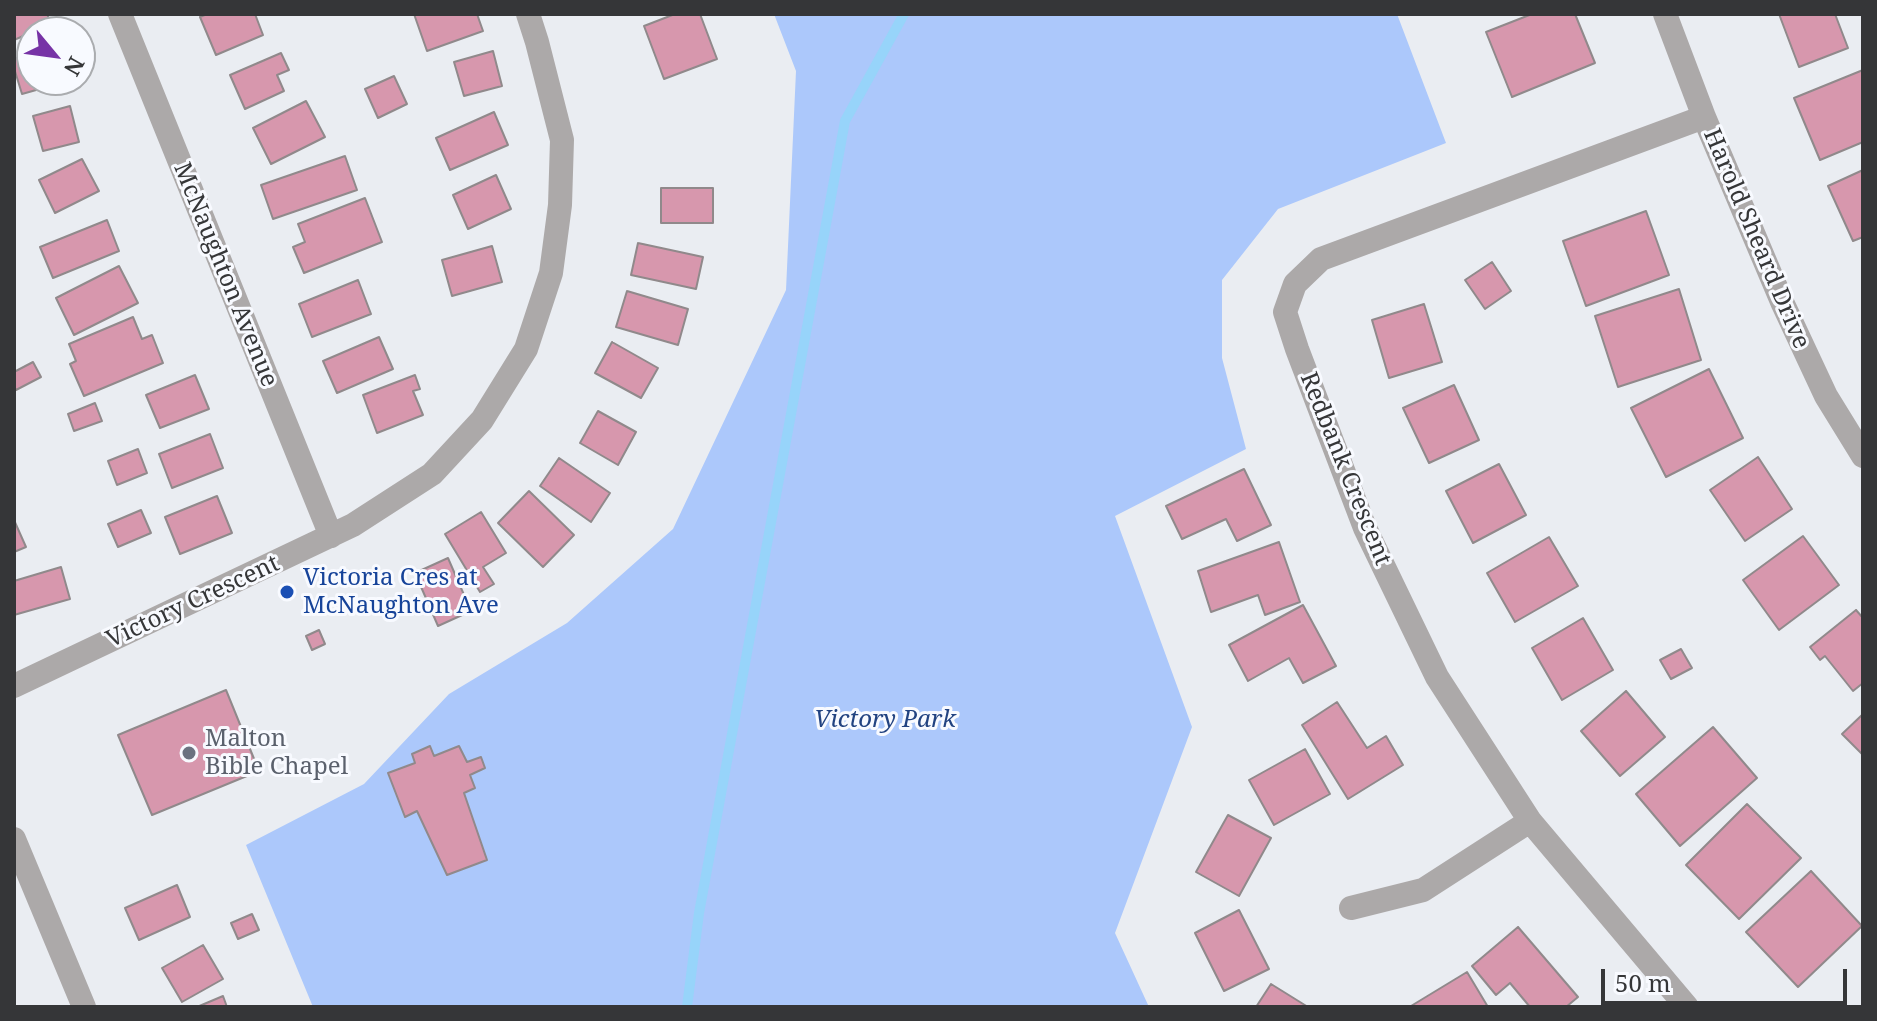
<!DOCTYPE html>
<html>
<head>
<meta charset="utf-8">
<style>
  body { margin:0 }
  #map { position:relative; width:1877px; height:1021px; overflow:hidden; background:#eaedf2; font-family:"Noto Serif",serif }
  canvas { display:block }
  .frame { position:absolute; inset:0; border:16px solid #353638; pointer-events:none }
  .north { position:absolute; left:16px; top:16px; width:80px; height:80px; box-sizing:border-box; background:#f8faff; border:2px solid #aaacaf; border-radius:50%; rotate:119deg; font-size:22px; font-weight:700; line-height:32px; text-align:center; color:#353638 }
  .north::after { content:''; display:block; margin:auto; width:28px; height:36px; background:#7733a6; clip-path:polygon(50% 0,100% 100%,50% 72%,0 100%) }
  .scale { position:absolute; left:1601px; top:969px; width:246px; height:36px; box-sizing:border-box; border:4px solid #353638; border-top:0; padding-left:10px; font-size:24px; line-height:28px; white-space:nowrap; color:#353638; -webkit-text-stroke:6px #f8faff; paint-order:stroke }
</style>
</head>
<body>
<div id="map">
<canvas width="1877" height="1021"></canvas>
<div class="frame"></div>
<div class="north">N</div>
<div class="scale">50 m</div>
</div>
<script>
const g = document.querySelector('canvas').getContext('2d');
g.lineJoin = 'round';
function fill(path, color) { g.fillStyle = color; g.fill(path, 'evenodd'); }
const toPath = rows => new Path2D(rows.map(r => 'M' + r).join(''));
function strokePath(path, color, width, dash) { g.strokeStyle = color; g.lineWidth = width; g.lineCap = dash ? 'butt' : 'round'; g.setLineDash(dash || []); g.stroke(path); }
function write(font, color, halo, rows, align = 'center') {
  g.font = font + ' "Noto Serif",serif'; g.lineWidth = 6; g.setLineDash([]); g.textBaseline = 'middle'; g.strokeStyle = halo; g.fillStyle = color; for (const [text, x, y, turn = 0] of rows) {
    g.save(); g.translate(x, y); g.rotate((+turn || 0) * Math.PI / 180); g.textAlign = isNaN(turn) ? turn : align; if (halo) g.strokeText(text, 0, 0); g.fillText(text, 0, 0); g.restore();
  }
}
fill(toPath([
  [774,14,1397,14,1446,143,1278,209,1222,280,1222,358,1246,449,1115,516,1192,727,1115,933,1149,1007,313,1007,246,845,364,784,449,694,567,623,673,529,786,290,796,71]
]), '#acc8fb');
strokePath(toPath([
  [687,1007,699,913,845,121,904,14]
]), '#97d4fa', 10);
const building = toPath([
  [14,14,47,14,51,24,14,40,14,14],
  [207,14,255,14,263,35,216,55,200,17,207,14],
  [414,14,477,14,483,31,427,51,414,14],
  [675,14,700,14,717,59,664,79,644,26,675,14],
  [1532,14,1575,14,1595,63,1512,97,1486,32,1532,14],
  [1779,14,1835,14,1848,48,1799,67,1779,14],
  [493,51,502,86,464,96,454,62,493,51],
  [32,53,32,80,68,81,22,94,14,68,14,59,32,53],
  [281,53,289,70,277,75,284,91,245,109,230,75,281,53],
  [1863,70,1863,142,1820,160,1794,98,1863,70],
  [394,76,407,104,378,118,365,89,394,76],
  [306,101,325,137,271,164,253,128,306,101],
  [70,106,79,142,43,151,33,116,70,106],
  [494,112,508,145,450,170,436,138,494,112],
  [345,156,357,190,273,219,261,185,345,156],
  [82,159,99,191,55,213,39,180,82,159],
  [1863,170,1863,237,1853,241,1828,186,1863,170],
  [496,175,511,209,468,229,453,195,496,175],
  [661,188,713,188,713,223,661,223,661,188],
  [365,198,382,242,304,273,293,247,305,242,298,224,365,198],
  [1646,211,1669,275,1586,306,1563,241,1646,211],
  [107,220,119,251,53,278,40,247,107,220],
  [638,243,703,257,696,289,631,275,638,243],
  [492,246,502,282,452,296,442,260,492,246],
  [1492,262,1511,291,1485,309,1465,280,1492,262],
  [119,266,138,303,74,335,56,298,119,266],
  [358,280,371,314,312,337,299,304,358,280],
  [1679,289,1701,360,1618,387,1595,316,1679,289],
  [627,291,688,309,678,345,616,327,627,291],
  [1424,304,1442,362,1389,378,1372,320,1424,304],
  [133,317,142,339,152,335,163,363,84,396,70,364,76,361,69,344,133,317],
  [379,337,393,369,337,393,323,361,379,337],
  [612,342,658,368,641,398,595,373,612,342],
  [33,362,41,377,16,390,14,386,14,372,33,362],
  [1709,369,1743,438,1666,477,1631,408,1709,369],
  [195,375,209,409,160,428,146,395,195,375],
  [415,375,420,389,413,391,423,415,377,433,363,395,415,375],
  [1454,385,1479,440,1429,463,1403,408,1454,385],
  [95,403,102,421,74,431,68,414,95,403],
  [598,411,636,432,618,465,580,443,598,411],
  [210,434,223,468,172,488,159,454,210,434],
  [138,449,147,473,117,485,108,461,138,449],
  [1758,457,1792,509,1745,541,1710,490,1758,457],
  [559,458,610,493,591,522,540,486,559,458],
  [1499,464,1526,515,1473,543,1446,491,1499,464],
  [1244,469,1271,525,1237,541,1226,519,1182,539,1166,506,1244,469],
  [529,491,574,535,543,567,498,523,529,491],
  [217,496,232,533,180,554,165,517,217,496],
  [141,510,151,533,118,547,108,524,141,510],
  [481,512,506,553,483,567,494,584,480,592,445,534,481,512],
  [14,520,26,547,14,552,14,520],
  [1803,536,1839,585,1779,630,1743,580,1803,536],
  [1549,537,1578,586,1515,622,1487,573,1549,537],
  [1279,542,1300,602,1265,615,1258,595,1211,612,1198,571,1279,542],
  [448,558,471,611,438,626,415,573,448,558],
  [61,567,70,599,14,615,14,581,61,567],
  [1303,605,1336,666,1303,683,1289,658,1248,681,1229,645,1303,605],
  [1856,610,1863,618,1863,683,1853,691,1825,656,1820,660,1810,647,1856,610],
  [1583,618,1613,670,1562,700,1532,648,1583,618],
  [319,630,325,644,312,650,306,636,319,630],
  [1681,649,1692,668,1671,679,1660,660,1681,649],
  [226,690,259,771,152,815,118,735,226,690],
  [1626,691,1665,737,1620,776,1581,731,1626,691],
  [1337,702,1367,748,1386,736,1403,765,1348,799,1302,725,1337,702],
  [1863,714,1863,755,1842,734,1863,714],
  [1713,727,1757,778,1680,846,1636,794,1713,727],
  [430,746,434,756,459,746,467,762,481,757,485,768,470,775,475,788,464,793,487,860,447,875,417,811,405,817,388,773,415,763,412,754,430,746],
  [1305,749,1330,794,1274,825,1249,780,1305,749],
  [1747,804,1801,858,1739,919,1686,865,1747,804],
  [1228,815,1271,838,1239,896,1196,872,1228,815],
  [1811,871,1862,926,1798,987,1746,932,1811,871],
  [177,885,190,917,139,940,125,908,177,885],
  [1239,910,1269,969,1224,991,1195,933,1239,910],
  [252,914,259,930,238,939,231,923,252,914],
  [1518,927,1578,997,1566,1007,1530,1007,1510,983,1496,995,1472,966,1518,927],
  [203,945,223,979,182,1002,162,968,203,945],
  [1467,972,1488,1007,1411,1007,1411,1006,1467,972],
  [1271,984,1308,1007,1256,1007,1271,984],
  [223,996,227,1007,197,1007,223,996]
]);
fill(building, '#d797ad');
strokePath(building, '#90898b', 2);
strokePath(toPath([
  [120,14,331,536],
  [1665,14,1704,117,1783,304,1826,396,1863,456],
  [14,686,353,525,432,474,482,420,526,349,551,273,560,205,562,140,537,42,528,14],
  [14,839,84,1007],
  [1351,908,1423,890,1530,821],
  [1687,1007,1530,821,1437,677,1365,528,1297,349,1285,312,1295,284,1321,259,1704,117]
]), '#aca9a9', 24);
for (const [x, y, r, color] of [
  [287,592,8,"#1a4fb4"],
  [189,753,8,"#6b7280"]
]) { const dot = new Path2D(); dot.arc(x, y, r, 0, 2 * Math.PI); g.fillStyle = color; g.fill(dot); strokePath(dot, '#f8faff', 3); }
write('24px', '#353638', '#f8faff', [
  ["Harold Sheard Drive",1756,239,67],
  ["McNaughton Avenue",225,275,68],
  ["Redbank Crescent",1345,469,68],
  ["Victory Crescent",193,602,-25]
]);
write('24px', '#164399', '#f8faff', [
  ["Victoria Cres at",303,578],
  ["McNaughton Ave",303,606]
], 'left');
write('italic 24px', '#224381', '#f8faff', [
  ["Victory Park",885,720]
]);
write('24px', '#5b616d', '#f8faff', [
  ["Malton",205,739],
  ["Bible Chapel",205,767]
], 'left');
</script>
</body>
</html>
